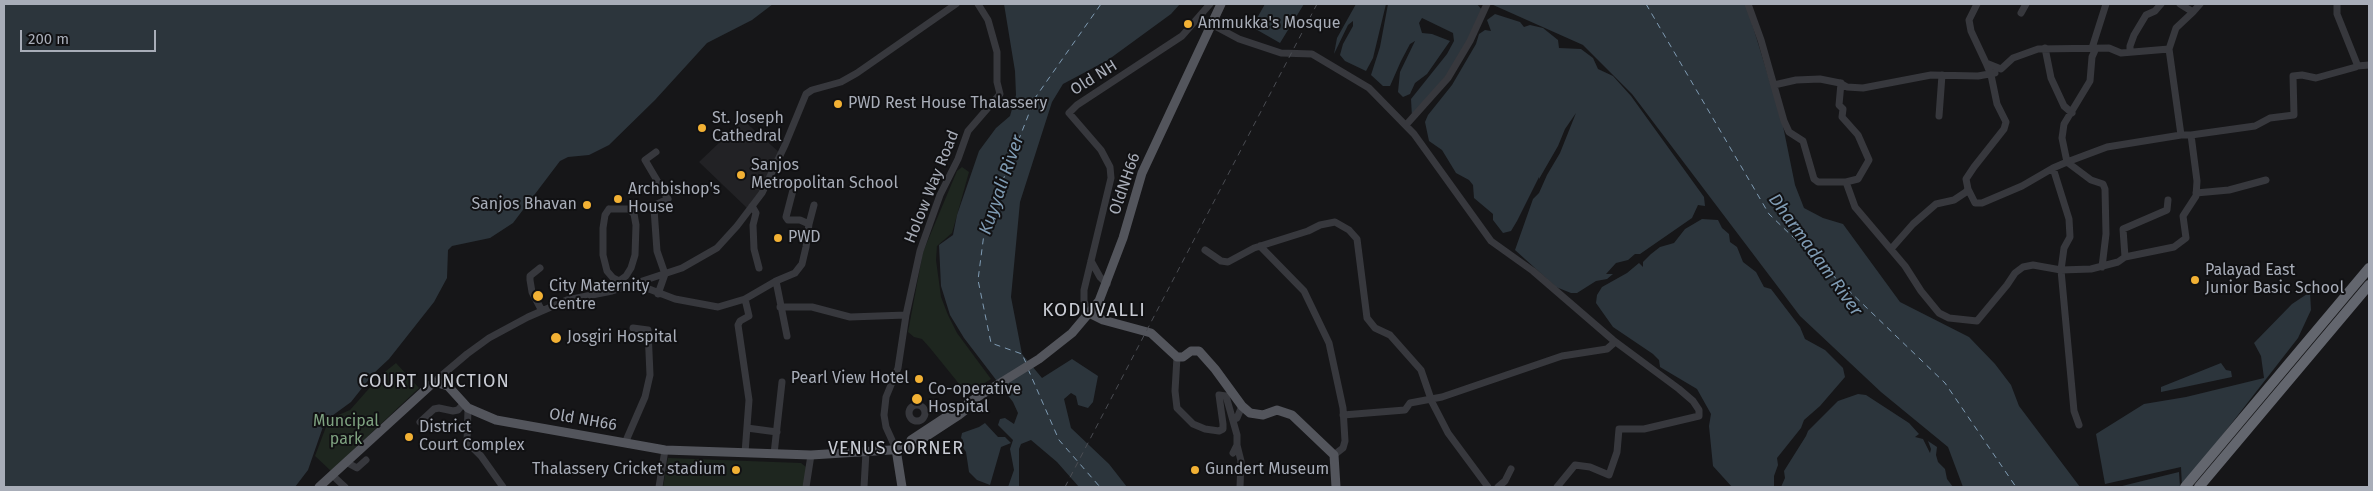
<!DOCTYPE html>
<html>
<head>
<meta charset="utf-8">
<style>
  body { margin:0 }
  #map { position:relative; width:2373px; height:491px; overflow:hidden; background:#161618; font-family:"Fira Sans",sans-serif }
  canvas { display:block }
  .frame { position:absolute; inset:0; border:5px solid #a8adb8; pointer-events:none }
  .scale { position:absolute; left:20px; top:30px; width:136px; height:22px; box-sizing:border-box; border:2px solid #a8adb8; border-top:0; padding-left:6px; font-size:15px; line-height:18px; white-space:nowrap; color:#a8adb8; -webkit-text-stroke:4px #111113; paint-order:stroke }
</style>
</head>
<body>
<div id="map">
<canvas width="2373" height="491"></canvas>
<div class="frame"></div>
<div class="scale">200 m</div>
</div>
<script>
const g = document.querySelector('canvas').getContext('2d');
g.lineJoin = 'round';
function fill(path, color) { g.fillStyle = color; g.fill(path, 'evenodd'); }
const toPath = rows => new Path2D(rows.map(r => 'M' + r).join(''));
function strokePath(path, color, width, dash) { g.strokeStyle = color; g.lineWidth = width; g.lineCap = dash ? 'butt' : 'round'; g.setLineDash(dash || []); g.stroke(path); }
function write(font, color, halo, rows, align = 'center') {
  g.font = font + ' "Fira Sans",sans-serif'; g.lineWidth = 4; g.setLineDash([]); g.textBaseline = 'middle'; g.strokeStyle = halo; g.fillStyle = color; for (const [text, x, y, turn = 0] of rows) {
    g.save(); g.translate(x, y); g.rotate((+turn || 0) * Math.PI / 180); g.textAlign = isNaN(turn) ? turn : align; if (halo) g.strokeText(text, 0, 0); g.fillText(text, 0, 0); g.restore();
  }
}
fill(toPath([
  [743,120,780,153,760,192,748,209,699,162]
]), '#222225');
fill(toPath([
  [962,167,969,172,952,233,937,246,936,260,941,297,948,315,957,333,991,379,969,393,964,394,960,385,930,348,922,339,914,337,908,332,923,252,957,171],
  [396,363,419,388,331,471,315,456,329,419,350,410,381,375],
  [668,458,801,463,806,467,804,487,663,487]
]), '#1e261f');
fill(toPath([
  [4,4,773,4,752,20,707,43,655,100,609,145,589,155,568,157,560,161,513,223,490,238,452,246,448,250,447,278,434,302,389,359,374,373,351,402,325,421,308,470,295,487,4,487],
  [1004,4,1180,4,1171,14,1108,60,1063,84,1052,102,1020,202,1011,297,1022,354,1042,378,1072,359,1098,376,1093,402,1088,408,1078,405,1076,396,1071,393,1064,399,1071,428,1109,464,1127,487,1079,487,1057,462,1031,440,1021,444,1019,449,1019,487,1008,487,1014,470,1010,449,1013,440,998,425,1000,419,1005,418,1014,424,1018,413,1013,402,964,338,950,315,941,286,939,245,953,235,957,215,979,151,996,128,1010,116,1016,95,1015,71],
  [1265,4,1304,4,1280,43,1252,27],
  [1356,4,1386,4,1373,58,1366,71,1345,61,1340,55,1343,44,1353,26,1353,21,1348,25,1334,54,1337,38],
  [1388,4,1477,4,1482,10,1460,59,1412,117,1411,99,1447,54,1454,41,1453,33,1422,18,1419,23,1422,33,1432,34,1450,41,1427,74,1415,83,1410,94,1403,97,1398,92,1400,72,1415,41,1410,44,1401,61,1390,86,1383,86,1371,75,1380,47],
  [1491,4,1746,4,1782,121,1795,185,1804,208,1823,218,1843,224,1900,302,1969,337,1995,364,2011,385,2019,406,2080,487,1963,487,1948,447,1881,392,1800,316,1632,94,1583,45],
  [1495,14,1520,22,1524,27,1530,25,1543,28,1558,40,1559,48,1581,49,1593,58,1598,69,1613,76,1631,96,1704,197,1705,206,1698,205,1692,218,1640,254,1635,254,1628,260,1616,263,1606,274,1613,274,1607,279,1596,281,1577,293,1571,293,1556,287,1515,250,1533,199,1539,193,1547,175,1560,153,1576,113,1565,129,1558,146,1539,179,1539,177,1517,221,1511,231,1503,233,1493,220,1493,214,1474,198,1473,185,1469,180,1456,173,1442,150,1429,141,1425,122,1428,115,1452,85,1476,44,1479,34,1485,30,1491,31,1487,20],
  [1702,219,1718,220,1722,228,1729,234,1730,242,1737,247,1743,262,1756,272,1764,287,1771,289,1800,327,1805,339,1825,350,1843,368,1845,377,1820,406,1804,420,1801,428,1777,458,1778,465,1774,476,1774,487,1732,487,1713,466,1709,426,1711,414,1697,389,1660,367,1659,360,1653,354,1613,327,1596,303,1597,295,1602,287,1627,273,1639,263,1643,267,1643,262,1651,254,1660,247,1674,243,1685,229],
  [2310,292,2311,310,2298,338,2182,487,2181,467,2105,484,2096,434,2144,404,2186,397,2264,378,2261,356,2254,343,2292,304],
  [2221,363,2226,370,2231,371,2232,377,2161,392,2161,387],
  [1858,394,1866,395,1909,423,1919,434,1915,437,1923,439,1930,453,1931,449,1928,441,1937,447,1936,455,1938,462,1945,469,1947,479,1953,487,1781,487,1785,478,1784,471,1806,436,1808,431,1838,401],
  [985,423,998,437,1005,437,1011,443,1001,447,990,485,977,480,969,472,966,452,962,446,963,440,961,438,962,433,979,427],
  [2179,472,2180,487,2118,487]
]), '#2c353c');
strokePath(toPath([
  [1646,4,1769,214,1945,383,2016,487],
  [1026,363,1022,354,991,343,978,280,985,226,1035,98,1101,4],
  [1028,369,1059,440,1100,487]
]), '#7f9bb3', 1, [6, 5]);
strokePath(toPath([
  [1748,4,1761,40,1784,121,1789,132,1803,141,1814,179,1818,182,1846,182,1855,207,1905,266,1921,291,1939,313,1949,318,1977,321,2007,285,2015,273,2023,267,2033,265,2061,270,2091,269,2118,262,2125,257,2174,247,2186,238,2183,216,2196,196,2197,181,2191,135,2255,126,2270,118,2294,115,2293,76,2302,75,2316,78,2356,67,2357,64,2337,14,2337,4],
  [1977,4,1969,20,1971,31,1986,63,2001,69,2013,58,2038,49,2109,48,2121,53,2169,49,2181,135,2191,135],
  [2180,4,2193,12,2200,4],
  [2021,13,2026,4],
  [1211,24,1239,39,1281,53,1312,54,1369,88,1414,134,1491,241,1533,271,1613,340,1679,389,1693,401,1699,410,1699,416,1644,429,1619,429,1617,452,1609,475,1590,467,1575,465,1557,487],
  [2045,48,2051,78,2064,106,2072,113],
  [2092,48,2106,4],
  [2169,49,2176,28,2193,12],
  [2130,52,2130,46,2134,35,2146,15,2155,11,2161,4],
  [2357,66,2369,65],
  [1841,83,1839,105,1843,109,1842,117,1858,135,1869,160,1858,179,1846,182],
  [1774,85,1796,80,1820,79,1840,83,1847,87,1863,88,1931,75,1978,76,1995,73],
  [1939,116,1942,75],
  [1406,125,1448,78,1470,41,1487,4],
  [656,152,645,160,668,199,655,205,654,209,657,251,665,274,658,294],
  [2067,162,2091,180,2103,184,2105,189,2106,234,2102,267],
  [2067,162,2107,147,2181,135],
  [1968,189,1975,203,1982,203,2022,186,2053,168],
  [2196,193,2229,190,2266,180],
  [752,206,756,213,753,225,754,249,759,268],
  [609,209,629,209,634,214,636,225,635,255,631,268,626,276,619,281,613,278,607,271,603,255,603,228,605,215,609,209],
  [809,224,814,205],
  [1260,246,1304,291,1329,343,1343,408,1345,441,1343,448,1334,455],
  [1891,249,1913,224,1936,204,1954,200,1966,192,1968,189,1966,179,1974,167,2004,129,2006,122,1997,104,1991,75,1986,63],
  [1205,250,1221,261,1228,262,1254,248,1308,231,1320,225,1335,222,1349,230,1357,239,1367,318,1375,328,1390,335,1421,370,1432,402,1448,433,1488,487],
  [2125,257,2123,229,2167,210,2168,200],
  [1091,261,1100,277,1107,284],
  [540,268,530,276,530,280,532,292,542,311],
  [776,281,787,336],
  [636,284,675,299,718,307,745,299,776,281,795,273,802,264,806,247,809,224,800,220,788,220,786,217,793,190],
  [780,307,812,307,850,317,906,315],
  [1089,313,1084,301,1084,290,1111,178,1110,167,1101,150,1069,113,1077,105,1182,36,1210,4],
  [1177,357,1175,391,1177,408,1193,424,1205,429,1219,431,1223,429,1223,424,1219,395,1226,396,1237,435,1237,445,1233,453],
  [434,382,467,354,489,338,528,317,567,300,612,291,682,268,717,248,737,226,762,193,785,145,806,94,812,90,841,82,857,73,956,4],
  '909 413a8 8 0 1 1 16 0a8 8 0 1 1-16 0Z',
  [468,408,467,442,481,456,503,487],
  [1343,415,1405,410,1410,403,1442,397,1562,356,1607,349,1615,342],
  [1237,418,1242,406],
  [420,422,434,409,439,408,453,411,458,410,464,403],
  [2079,425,2074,411,2061,270,2064,248,2070,237,2069,219,2053,168,2067,162,2062,138,2064,124,2090,81,2092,57,2096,48],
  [747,428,777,432],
  [625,443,645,397,650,375,648,330,633,328],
  [1237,445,1241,461,1240,487],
  [896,449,886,427,884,415,886,397,898,368,906,315,920,251,940,195,958,159,968,131,1000,94,997,82,997,52,988,20,978,4],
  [745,453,749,400,738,325,740,321,749,316,745,299],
  [774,454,782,382],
  [346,462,357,468,366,460],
  [332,475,345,487],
  [659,487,665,450],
  [806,487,811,455],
  [864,487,866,452],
  [1498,487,1505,481,1511,469]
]), '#37383d', 7);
strokePath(toPath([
  [1089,313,1103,320,1151,333,1177,357,1183,357,1191,351,1199,351,1215,369,1242,406,1250,413,1263,415,1277,410,1292,415,1334,455,1336,487],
  [968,403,1039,359,1072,333,1099,301,1123,238,1142,173,1221,4],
  [911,440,952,413],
  [896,449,902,487],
  [319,487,434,382,448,386,468,408,496,420,665,450,811,455,907,449,959,415,968,408,972,401]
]), '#53555c', 9);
strokePath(toPath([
  [2185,487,2369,268],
  [2199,487,2369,285]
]), '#63666e', 10);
strokePath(toPath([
  [1065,487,1317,4]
]), '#4a4c52', 1, [6, 5]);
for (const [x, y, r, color] of [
  [1188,24,5,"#f2b134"],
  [838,104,5,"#f2b134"],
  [702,128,5,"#f2b134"],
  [741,175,5,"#f2b134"],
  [618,199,5,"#f2b134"],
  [587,205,5,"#f2b134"],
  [778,238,5,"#f2b134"],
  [2195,280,5,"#f2b134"],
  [538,296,6,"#f2b134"],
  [556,338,6,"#f2b134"],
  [919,379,5,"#f2b134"],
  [917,399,6,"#f2b134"],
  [409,437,5,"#f2b134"],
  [736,470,5,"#f2b134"],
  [1195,470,5,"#f2b134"]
]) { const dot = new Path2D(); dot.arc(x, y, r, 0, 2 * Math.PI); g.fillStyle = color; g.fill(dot); strokePath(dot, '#111113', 2); }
write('16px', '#a8adb8', '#111113', [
  ["Ammukka's Mosque",1198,24],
  ["PWD Rest House Thalassery",848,104],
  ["St. Joseph",712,119],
  ["Cathedral",712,137],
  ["Sanjos",751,166],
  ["Metropolitan School",751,184],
  ["Archbishop's",628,190],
  ["House",628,208],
  ["Sanjos Bhavan",577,205,"right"],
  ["PWD",788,238],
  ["Palayad East",2205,271],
  ["Junior Basic School",2205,289],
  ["City Maternity",549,287],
  ["Centre",549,305],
  ["Josgiri Hospital",567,338],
  ["Pearl View Hotel",909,379,"right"],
  ["Co-operative",928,390],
  ["Hospital",928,408],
  ["District",419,428],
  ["Court Complex",419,446],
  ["Thalassery Cricket stadium",726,470,"right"],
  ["Gundert Museum",1205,470]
], 'left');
write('16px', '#a8adb8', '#111113', [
  ["Old NH",1094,78,-32],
  ["OldNH66",1125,184,-71],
  ["Holow Way Road",932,187,-68],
  ["Old NH66",583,420,10]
]);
write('16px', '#7fa381', '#111113', [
  ["Muncipal",346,422],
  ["park",346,440]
]);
write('italic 18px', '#7f9bb3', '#111113', [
  ["Kuyyali River",1002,185,-71],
  ["Dharmadam River",1815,255,54]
]);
g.letterSpacing = '1px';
write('18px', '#c9ccd4', '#111113', [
  ["COURT JUNCTION",434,382],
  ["VENUS CORNER",896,449]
]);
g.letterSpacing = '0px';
g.letterSpacing = '1px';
write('19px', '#c9ccd4', '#111113', [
  ["KODUVALLI",1094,311]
]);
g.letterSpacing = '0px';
</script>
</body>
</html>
